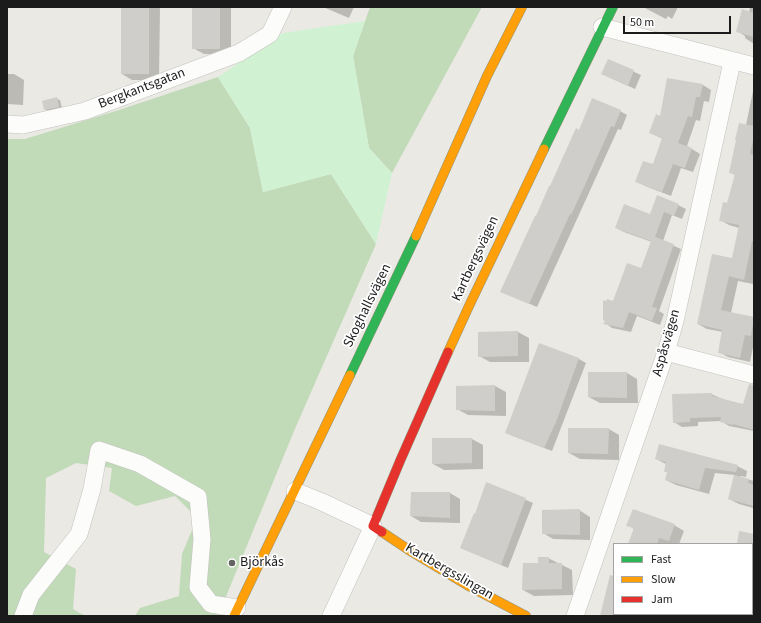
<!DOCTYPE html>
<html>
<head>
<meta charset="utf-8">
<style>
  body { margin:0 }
  #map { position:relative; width:761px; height:623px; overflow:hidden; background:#eae9e3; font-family:"Source Sans 3",sans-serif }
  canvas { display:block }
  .frame { position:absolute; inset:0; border:8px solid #1b1b1b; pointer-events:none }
  .legend { position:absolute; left:613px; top:543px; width:140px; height:72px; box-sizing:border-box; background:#fff; border:1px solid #a4a4a4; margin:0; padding:5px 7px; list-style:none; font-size:12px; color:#1b1b1b }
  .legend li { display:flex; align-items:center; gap:8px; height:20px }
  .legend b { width:20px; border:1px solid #a4a4a4 }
  .scale { position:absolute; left:623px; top:16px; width:108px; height:18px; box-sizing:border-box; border:2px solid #1b1b1b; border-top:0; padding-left:5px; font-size:12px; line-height:14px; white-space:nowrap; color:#1b1b1b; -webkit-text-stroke:3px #fff; paint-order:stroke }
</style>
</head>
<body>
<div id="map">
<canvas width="761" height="623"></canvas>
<div class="frame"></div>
<ul class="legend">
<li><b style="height:5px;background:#30b455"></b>Fast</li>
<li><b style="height:5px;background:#ff9f0a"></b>Slow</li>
<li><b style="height:5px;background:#e5322d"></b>Jam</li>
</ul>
<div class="scale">50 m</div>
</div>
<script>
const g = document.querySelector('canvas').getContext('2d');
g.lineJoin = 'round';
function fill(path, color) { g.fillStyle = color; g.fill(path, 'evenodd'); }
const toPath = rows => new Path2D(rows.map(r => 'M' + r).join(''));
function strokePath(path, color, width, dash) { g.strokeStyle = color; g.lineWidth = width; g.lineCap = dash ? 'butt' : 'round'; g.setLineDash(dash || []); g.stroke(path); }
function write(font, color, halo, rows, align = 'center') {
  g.font = font + ' "Source Sans 3",sans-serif'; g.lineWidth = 3.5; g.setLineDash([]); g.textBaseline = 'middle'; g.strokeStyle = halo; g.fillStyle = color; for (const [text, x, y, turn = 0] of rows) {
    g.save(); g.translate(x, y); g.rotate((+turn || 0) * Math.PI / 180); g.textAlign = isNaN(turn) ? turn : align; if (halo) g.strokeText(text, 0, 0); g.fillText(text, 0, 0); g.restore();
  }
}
fill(toPath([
  [370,7,482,7,392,173,369,148,353,56],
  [218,77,250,128,263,192,331,174,376,244,294,431,218,616,135,616,140,608,179,596,182,554,197,518,175,496,136,506,109,491,112,468,76,463,46,478,44,552,76,569,73,609,85,616,7,616,7,139,25,139,119,110]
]), '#c1dab8');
fill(toPath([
  [365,21,353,56,369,148,392,173,376,244,331,174,263,192,250,128,218,77,283,33]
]), '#d0f2d2');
fill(toPath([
  [122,7,160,7,159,80,132,80,122,74],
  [193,7,231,7,231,54,204,54,193,48],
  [323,7,354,7,349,18],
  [643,7,678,7,672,19,668,16,666,19],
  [750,7,754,7,754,44,745,38,745,36,737,31,749,12],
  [608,60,641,75,635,89,602,74],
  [7,74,14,74,24,80,23,105,7,104],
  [703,85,711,90,709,102,704,101,700,121,696,120,687,146,700,154,693,172,681,168,671,196,645,186,637,181,653,165,663,139,650,133,661,117],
  [753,91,754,91,754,279,753,284,738,281,731,313,754,318,754,342,750,362,728,357,719,352,723,332,707,329,698,324,733,259,739,228,729,225,720,220,728,204,735,175,730,172,746,125],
  [57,99,60,100,62,108,48,111,45,109],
  [620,111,627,115,621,130,618,129,537,307,502,292,579,131],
  [678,205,686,209,682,219,672,215,663,241,681,249,659,311,664,314,660,325,637,316,631,332,612,328,605,323,613,302,641,269,652,242,624,232,616,228],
  [518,332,529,338,529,362,490,362,479,356,479,333],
  [540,344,579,359,586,363,552,451,513,436,506,432],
  [627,373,637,379,638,403,600,403,589,397],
  [495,386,506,392,506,416,468,415,457,409],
  [711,394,720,398,744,406,754,402,754,431,729,426,721,421,698,422,698,426,682,427,674,422],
  [609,429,619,435,619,460,580,459,569,453],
  [433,439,472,439,483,445,483,469,444,470,433,464],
  [656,459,737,466,747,471,746,477,741,476,740,477,754,481,754,510,753,508,739,504,729,499,735,475,715,473,709,494,676,485,666,480,668,473,665,471,666,464],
  [487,483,533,503,508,568,461,548,476,515],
  [450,493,460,499,460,523,421,522,411,516],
  [579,510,590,517,590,540,553,539,543,533],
  [628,525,674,525,684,531,679,544,669,543,669,544,629,544,634,529],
  [754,535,754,579,752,579,752,544,738,544],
  [548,558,572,570,573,595,534,596,523,590,539,564],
  [614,587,614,614,638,614,638,616,601,616],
  [715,614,741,614,740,616,717,616,718,614]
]), '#0003');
fill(toPath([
  [121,7,149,7,149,74,121,74],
  [192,7,220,7,220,49,192,49],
  [742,9,754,13,754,37,736,32],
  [608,59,634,70,628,86,601,74],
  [667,78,703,84,700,97,696,97,692,117,688,116,678,143,692,148,685,168,673,164,662,192,635,182,643,161,653,164,662,138,649,133,656,114,660,116],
  [57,97,59,107,44,110,42,101],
  [592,98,621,110,614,127,611,126,585,185,571,215,570,214,529,304,500,292,535,216,536,216,549,186,550,186,576,128,579,130],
  [739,123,754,126,754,136,750,154,754,155,754,241,752,241,744,280,729,276,721,310,754,317,751,336,745,335,740,358,718,353,722,330,697,324,712,254,732,258,739,225,719,221,723,202,727,203,735,174,729,173,736,140,735,140],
  [657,195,679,204,674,216,664,212,655,237,674,244,652,307,657,308,652,321,629,312,623,328,603,324,605,321,603,320,603,300,606,301,607,299,613,301,627,263,641,268,651,241,615,228,624,204,650,214],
  [518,331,518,356,478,357,478,332],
  [539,343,579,358,556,422,544,448,505,433],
  [588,372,627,372,627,398,588,397],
  [749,384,754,385,754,430,733,424,733,425,720,422,721,417,690,418,690,422,673,423,672,394,712,393,712,396,743,404],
  [495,385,495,411,456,410,456,386],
  [568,428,609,428,608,454,568,453],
  [432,438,472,438,472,463,432,464],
  [659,444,738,465,736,472,705,468,699,490,665,480,667,472,664,472,666,462,655,459],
  [734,475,749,479,748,483,754,485,754,506,728,499],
  [486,482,526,498,501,565,460,548,474,513,475,514],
  [411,492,450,492,450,518,410,516],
  [580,509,580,535,542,534,542,510],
  [633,509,675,524,669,541,659,538,657,544,628,544,634,528,626,526],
  [739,531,754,534,754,544,737,544],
  [538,557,549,557,549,563,562,563,562,589,522,590,523,563,538,563],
  [610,575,614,576,614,616,600,616]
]), '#d0ceca');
const street = toPath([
  [602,27,754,66],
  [7,124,23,125,85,111,239,53,270,34,283,7],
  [666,352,754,375],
  [295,491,322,502,373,526,331,616],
  [23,616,31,595,79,534,92,489,99,450,140,464,198,497,202,539,198,587,211,604,237,608],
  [575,616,667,349,675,321,732,62]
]);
const fast = toPath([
  [544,149,613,7],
  [350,375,416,236]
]);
const slow = toPath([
  [416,236,487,76,522,7],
  [448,352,469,306,544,149],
  [382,532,412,552,467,585,526,616],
  [234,616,350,375]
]);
const jam = toPath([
  [382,532,373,526,400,461,448,352]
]);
strokePath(street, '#c2c2bf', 18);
strokePath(fast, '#90937c', 10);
strokePath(slow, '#90937c', 10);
strokePath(jam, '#90937c', 10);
strokePath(street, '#fcfcfb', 17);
strokePath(fast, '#30b455', 9);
strokePath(slow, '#ff9f0a', 9);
strokePath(jam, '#e5322d', 9);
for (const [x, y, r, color] of [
  [232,563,4,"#636361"]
]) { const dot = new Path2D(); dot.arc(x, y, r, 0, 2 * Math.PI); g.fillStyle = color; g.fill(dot); strokePath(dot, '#fff', 1.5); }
write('14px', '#1b1b1b', '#fff', [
  ["Bergkantsgatan",142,89,-21],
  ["Kartbergsvägen",476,259,-65],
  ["Skoghallsvägen",368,306,-64],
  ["Aspåsvägen",667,343,-74],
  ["Kartbergsslingan",449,572,30]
]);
write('14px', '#1b1b1b', '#fff', [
  ["Björkås",240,563]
], 'left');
</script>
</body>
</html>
